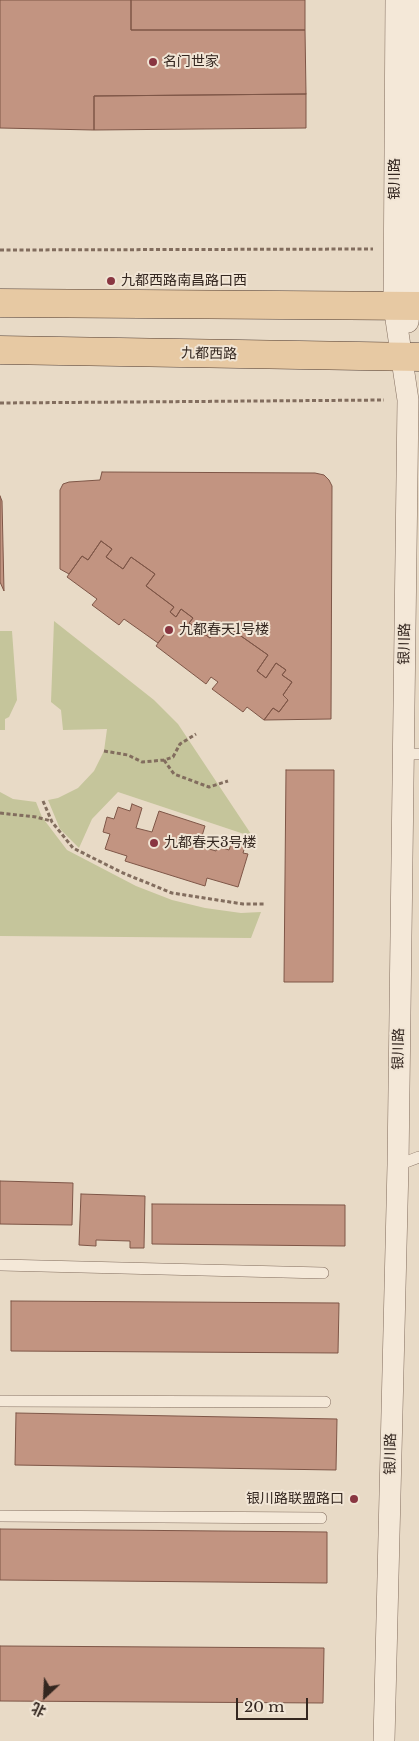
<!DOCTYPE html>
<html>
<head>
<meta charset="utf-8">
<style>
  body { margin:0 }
  #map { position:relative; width:419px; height:1741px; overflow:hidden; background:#e8dac6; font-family:"Libre Baskerville","Noto Sans SC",serif }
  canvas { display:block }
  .north { position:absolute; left:20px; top:1671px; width:50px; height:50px; -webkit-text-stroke:4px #f1e5d5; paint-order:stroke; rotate:205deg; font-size:14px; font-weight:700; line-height:20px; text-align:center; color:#342720 }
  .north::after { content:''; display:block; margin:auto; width:18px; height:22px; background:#342720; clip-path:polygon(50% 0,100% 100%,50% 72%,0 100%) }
  .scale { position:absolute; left:236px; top:1698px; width:72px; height:22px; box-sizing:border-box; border:2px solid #342720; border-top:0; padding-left:6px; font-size:15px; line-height:18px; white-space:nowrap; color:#342720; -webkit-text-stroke:4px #f1e5d5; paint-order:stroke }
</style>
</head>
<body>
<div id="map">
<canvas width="419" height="1741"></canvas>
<div class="north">北</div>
<div class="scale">20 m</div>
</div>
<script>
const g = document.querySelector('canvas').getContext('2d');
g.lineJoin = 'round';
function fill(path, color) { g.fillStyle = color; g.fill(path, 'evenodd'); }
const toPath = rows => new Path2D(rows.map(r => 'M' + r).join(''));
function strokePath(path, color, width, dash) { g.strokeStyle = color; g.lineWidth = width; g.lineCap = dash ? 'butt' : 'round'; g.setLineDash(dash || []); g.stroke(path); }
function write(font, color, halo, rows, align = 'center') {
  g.font = font + ' "Libre Baskerville","Noto Sans SC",serif'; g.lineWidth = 4; g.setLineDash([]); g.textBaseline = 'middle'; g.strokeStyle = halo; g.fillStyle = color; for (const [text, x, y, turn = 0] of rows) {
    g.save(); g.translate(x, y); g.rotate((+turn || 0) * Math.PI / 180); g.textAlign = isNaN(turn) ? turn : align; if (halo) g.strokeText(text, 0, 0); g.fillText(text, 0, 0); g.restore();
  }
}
fill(toPath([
  [54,621,154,700,178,724,253,837,118,792,92,819,79,848,60,829,48,800,58,798,78,788,94,771,104,751,107,729,63,730,61,710,51,702],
  [0,631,12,631,17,700,9,717,5,719,5,730,0,730],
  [0,792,13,799,36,802,42,817,67,850,136,886,172,900,205,908,241,913,261,912,251,938,0,936]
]), '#c5c59b');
const building = toPath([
  [0,0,131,0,131,30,305,30,306,94,94,96,94,130,0,128,0,0],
  [131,0,305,0,305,30,131,30,131,0],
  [306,94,306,128,94,130,94,96,306,94],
  [102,472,315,473,324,475,329,480,332,486,331,719,264,720,273,708,279,712,288,700,283,695,292,682,282,675,286,670,276,663,266,678,257,671,268,655,221,622,210,638,189,623,193,618,181,609,176,617,170,612,174,607,146,586,155,574,131,557,123,569,106,557,112,549,101,541,88,560,82,556,69,574,60,569,60,490,63,484,69,482,100,480,102,472],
  [0,496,2,501,4,591,0,582,0,496],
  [101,541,112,549,106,557,123,569,131,557,155,574,146,586,174,607,170,612,176,617,181,609,193,618,189,623,210,638,221,622,268,655,257,671,266,678,276,663,286,670,282,675,292,682,283,695,288,700,279,712,273,708,264,720,247,707,243,712,212,689,218,682,211,677,206,684,156,646,164,635,158,643,124,619,119,625,92,605,97,599,67,577,82,556,88,560,101,541],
  [286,770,334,770,333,982,284,982,286,770],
  [132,804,142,808,136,828,152,832,159,811,205,826,199,846,216,851,217,846,229,850,234,836,247,840,243,853,248,854,238,887,207,878,205,886,125,861,127,856,105,849,110,834,103,832,107,817,114,819,118,807,130,811,132,804],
  [0,1181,73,1183,72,1225,0,1224,0,1181],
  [81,1194,145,1196,144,1248,130,1248,130,1241,96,1240,96,1246,79,1245,81,1194],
  [152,1204,345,1205,345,1246,152,1244,152,1204],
  [11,1301,339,1303,338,1353,11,1351,11,1301],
  [16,1413,337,1419,336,1470,15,1465,16,1413],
  [0,1529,327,1532,327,1583,0,1580,0,1529],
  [0,1646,324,1648,323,1703,0,1701,0,1646]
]);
fill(building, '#c29481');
strokePath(building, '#7e5647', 1);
const lane = toPath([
  [403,754,419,754],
  [398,1165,419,1157],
  [1,1265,323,1273],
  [0,1401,325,1402],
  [0,1516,321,1518]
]);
const street = toPath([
  [408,322,410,306,411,0],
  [384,1741,398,1165,408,400,394,306,396,0]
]);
const primary = toPath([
  [0,303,419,306],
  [0,350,419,357]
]);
strokePath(lane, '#826d5e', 12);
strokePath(street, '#826d5e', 22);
strokePath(primary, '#503c32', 29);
strokePath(toPath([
  [0,250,373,249],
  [0,403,384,400],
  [104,751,128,755,142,762,164,760,173,757,180,744,196,734],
  [164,760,174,774,209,787,228,781],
  [43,801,52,822,73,848,123,873,172,893,243,904,266,904],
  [0,813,36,817,51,821]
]), '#826d5e', 3, [4, 2.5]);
strokePath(lane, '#f4e8d8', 11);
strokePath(street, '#f4e8d8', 21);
strokePath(primary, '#e7c9a3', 28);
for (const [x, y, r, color] of [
  [153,62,5,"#893641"],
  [111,281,5,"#893641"],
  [169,630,5,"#893641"],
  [154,843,5,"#893641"],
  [354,1499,5,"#893641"]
]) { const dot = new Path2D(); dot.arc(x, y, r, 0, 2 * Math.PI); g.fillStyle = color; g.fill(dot); strokePath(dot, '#f1e5d5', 2); }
write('14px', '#342720', '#f1e5d5', [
  ["名门世家",163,62],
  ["九都西路南昌路口西",121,281],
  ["九都春天1号楼",179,630],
  ["九都春天3号楼",164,843],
  ["银川路联盟路口",344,1499,"right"]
], 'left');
write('14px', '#342720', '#f1e5d5', [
  ["银川路",395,179,-90],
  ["九都西路",209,354,1],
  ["银川路",405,644,-89],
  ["银川路",399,1049,-89],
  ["银川路",391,1454,-89]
]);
</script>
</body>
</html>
